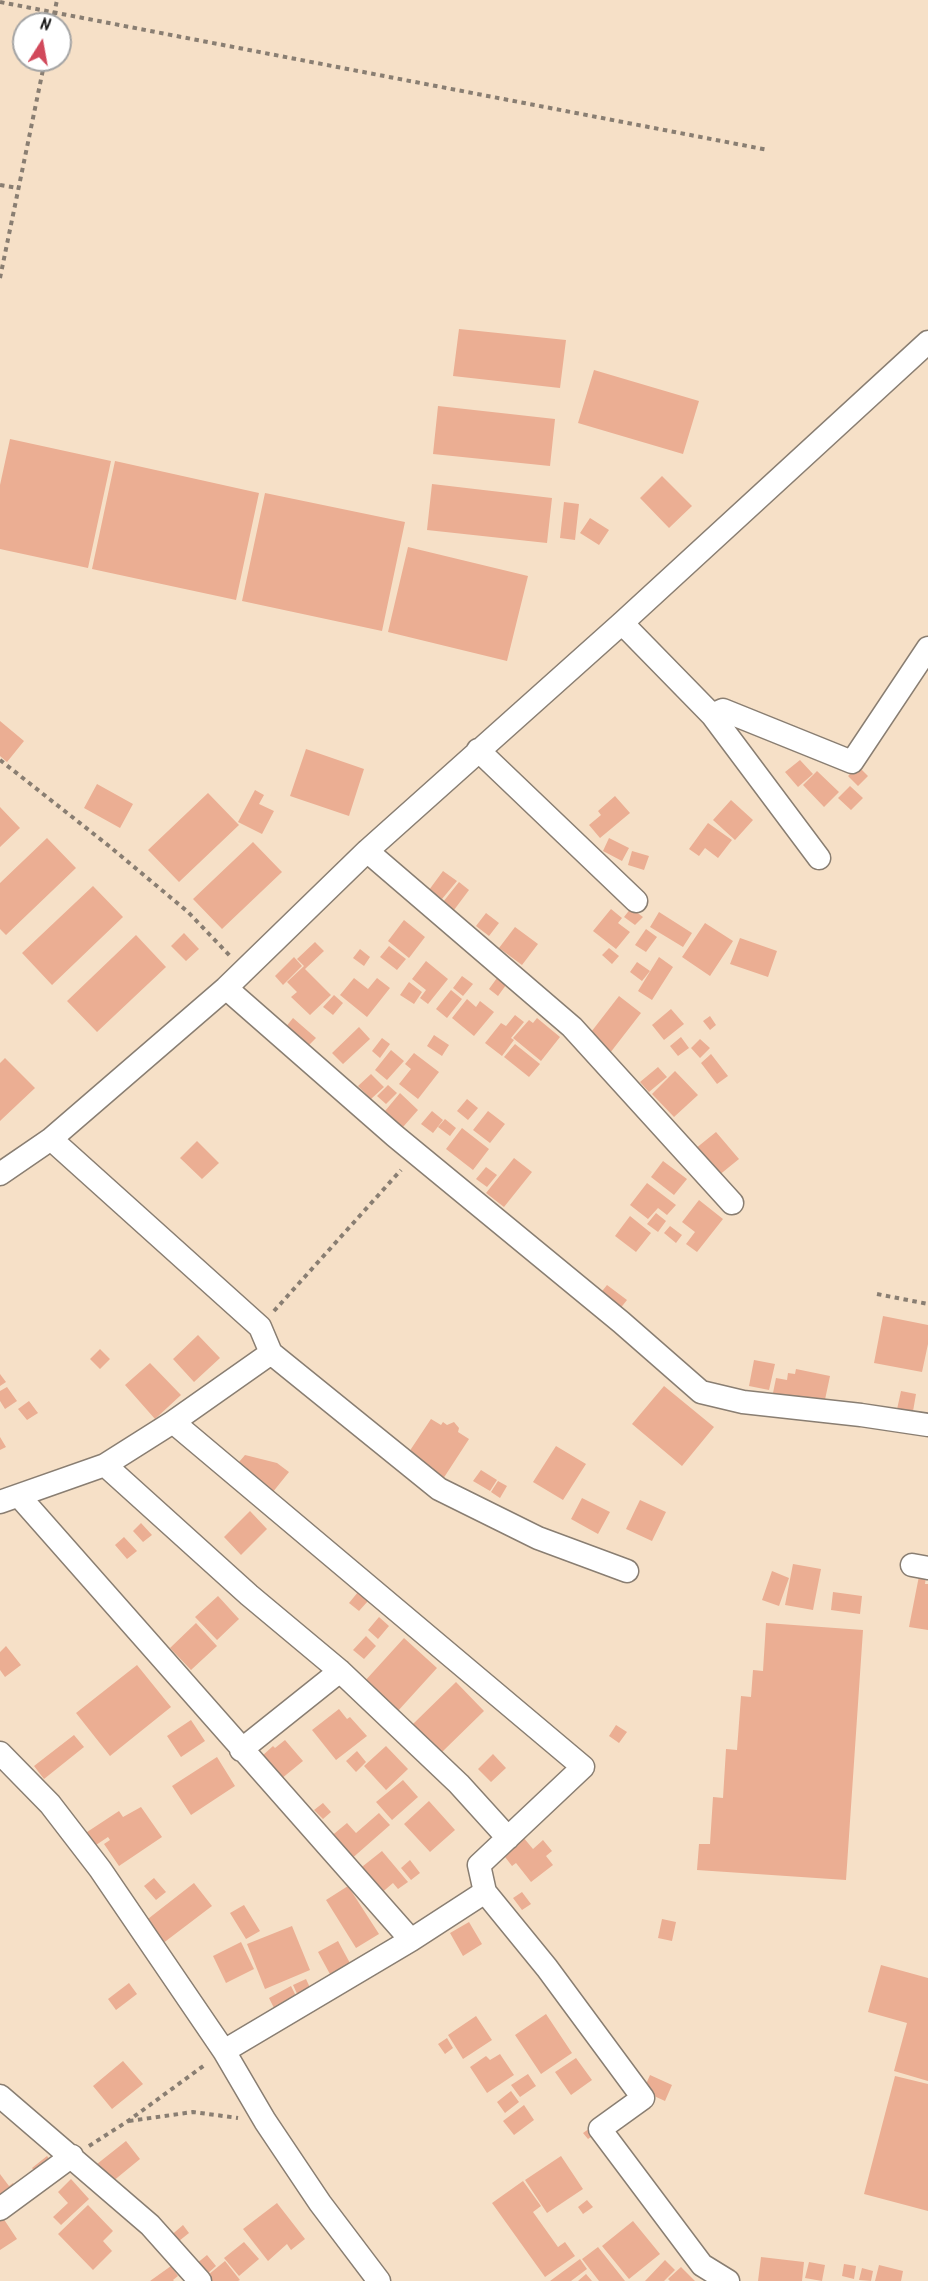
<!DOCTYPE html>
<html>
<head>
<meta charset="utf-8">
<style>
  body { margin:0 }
  #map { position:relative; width:928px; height:2281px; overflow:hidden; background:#f6e0c7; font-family:Kalam,sans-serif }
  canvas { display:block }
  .north { position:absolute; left:12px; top:12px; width:60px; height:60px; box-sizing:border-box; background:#fff; border:2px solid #a4a4a4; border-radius:50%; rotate:11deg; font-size:16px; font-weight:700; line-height:24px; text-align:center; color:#1c1c1c }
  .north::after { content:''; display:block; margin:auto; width:21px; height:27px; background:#d1495b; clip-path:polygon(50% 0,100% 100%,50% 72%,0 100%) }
</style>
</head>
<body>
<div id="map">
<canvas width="928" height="2281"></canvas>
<div class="north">N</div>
</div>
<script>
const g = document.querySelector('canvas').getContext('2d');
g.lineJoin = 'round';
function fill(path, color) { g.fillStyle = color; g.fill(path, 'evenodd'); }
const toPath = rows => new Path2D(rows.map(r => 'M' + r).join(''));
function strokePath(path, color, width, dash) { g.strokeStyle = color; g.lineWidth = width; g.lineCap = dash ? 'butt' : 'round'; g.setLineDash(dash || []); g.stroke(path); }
fill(toPath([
  [459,329,566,340,560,388,453,376],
  [594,370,699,401,683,454,578,423],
  [438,406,555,419,550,466,433,454],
  [10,439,111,461,88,568,0,549,0,485],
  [115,461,259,493,236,600,92,569],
  [662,476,692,506,669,528,640,498],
  [432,484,552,498,547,543,427,530],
  [265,493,405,522,382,631,242,601],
  [564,502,579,504,575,540,560,538],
  [590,518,609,530,599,545,580,533],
  [408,547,528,576,507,661,388,632],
  [0,721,24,741,7,762,0,756],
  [306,749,364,769,349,816,290,796],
  [800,760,813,774,798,787,785,772],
  [858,766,868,776,858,786,848,776],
  [817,771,839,792,824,807,803,785],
  [97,784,133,804,120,828,84,808],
  [850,786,863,798,851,810,838,798],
  [255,790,264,795,259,804,274,811,262,834,238,822],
  [208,793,239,825,179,882,148,850],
  [615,796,630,813,600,838,589,825,601,815,598,811],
  [731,800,753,820,735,840,713,820],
  [0,807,20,828,0,847],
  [708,823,732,840,718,858,705,848,699,856,689,849],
  [47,838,76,868,6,935,0,929,0,883],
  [609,838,629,848,622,861,603,851],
  [253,842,282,872,222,929,193,899],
  [632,851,649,856,644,870,628,865],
  [443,871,457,881,442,899,429,890],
  [459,882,469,890,454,910,443,902],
  [93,886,123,917,52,985,22,953],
  [631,908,643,917,635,925,624,917],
  [611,909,622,918,618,923,630,932,616,949,593,931],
  [659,912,692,933,683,947,650,927],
  [486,913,499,923,489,936,476,926],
  [404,920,425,937,409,958,388,941],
  [705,923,733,941,710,976,682,957],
  [515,927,538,944,522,965,499,948],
  [646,929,657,937,646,952,635,945],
  [184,933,199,949,186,961,171,946],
  [136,935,166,967,97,1032,67,1001],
  [740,938,777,951,768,977,730,964],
  [315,942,324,951,305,969,331,995,310,1015,291,997,297,992,287,982,304,966,297,959],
  [389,946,406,959,397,970,380,957],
  [609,948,619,956,612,964,602,955],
  [360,949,370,957,364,966,353,958],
  [294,957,302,966,283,985,275,976],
  [659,957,673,967,652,1000,638,991],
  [426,961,448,979,428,1004,420,998,426,990,412,979],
  [637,962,650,971,642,981,630,972],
  [462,976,473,984,463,996,453,988],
  [354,978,368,989,377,978,390,988,367,1017,340,995],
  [497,978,506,985,498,996,489,989],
  [409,982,422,992,414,1004,400,995],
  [451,990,462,999,447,1018,436,1009],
  [334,995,343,1003,333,1015,323,1007],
  [619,996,641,1013,610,1053,588,1036],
  [467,999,476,1007,480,1001,494,1012,474,1036,452,1018],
  [671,1009,684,1024,664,1040,652,1025],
  [515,1015,524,1022,511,1038,514,1040,502,1056,485,1043,501,1023,506,1026],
  [710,1016,716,1025,710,1030,703,1021],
  [293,1018,316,1038,307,1047,285,1028],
  [537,1018,560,1037,541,1061,513,1038,529,1020,533,1023],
  [359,1027,370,1039,343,1064,332,1053],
  [434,1035,449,1045,442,1056,427,1046],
  [681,1037,689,1048,678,1056,670,1046],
  [382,1038,390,1044,380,1058,372,1051],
  [700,1039,710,1048,700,1058,691,1048],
  [515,1044,540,1064,529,1077,504,1057],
  [391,1050,404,1061,387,1080,375,1070],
  [414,1053,439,1072,418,1099,399,1084,411,1069,405,1064],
  [711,1054,728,1076,717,1084,701,1063],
  [5,1058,35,1088,0,1121,0,1063],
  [658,1067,667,1077,649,1092,640,1082],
  [675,1071,698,1095,674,1117,652,1094],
  [371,1074,384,1087,371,1099,358,1086],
  [388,1085,397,1093,386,1104,377,1096],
  [400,1093,418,1110,403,1127,385,1111],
  [467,1099,478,1108,468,1120,457,1111],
  [432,1111,443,1120,433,1133,421,1124],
  [488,1111,505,1124,490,1143,473,1130],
  [445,1119,456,1128,450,1136,438,1127],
  [462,1128,489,1149,473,1170,446,1149],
  [716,1132,739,1159,718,1176,695,1149],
  [197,1141,219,1163,202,1179,180,1158],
  [514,1158,532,1172,504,1207,486,1193],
  [663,1161,687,1179,674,1195,651,1177],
  [486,1167,497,1175,487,1187,476,1179],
  [647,1183,676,1205,667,1215,658,1208,648,1219,630,1205],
  [699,1200,723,1219,697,1252,686,1244,695,1232,682,1222],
  [656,1213,666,1221,658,1232,647,1224],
  [630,1216,651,1233,636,1252,615,1236],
  [670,1226,682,1235,676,1243,664,1233],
  [607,1285,627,1300,619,1310,599,1295],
  [883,1316,928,1325,928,1344,922,1372,874,1363],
  [198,1335,220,1358,194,1382,173,1359],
  [100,1349,110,1359,100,1369,90,1359],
  [754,1360,775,1364,769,1390,749,1386],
  [150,1363,181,1395,155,1419,125,1385],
  [796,1369,830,1376,823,1409,772,1398,776,1378,787,1380,788,1373,795,1374],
  [0,1374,6,1382,0,1386],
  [664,1386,714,1427,682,1466,632,1424],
  [7,1387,17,1401,5,1409,0,1401,0,1391],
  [901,1391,916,1394,912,1417,896,1414],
  [29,1401,38,1413,27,1420,18,1409],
  [431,1419,441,1425,443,1422,447,1425,454,1422,459,1428,458,1432,469,1439,443,1479,407,1455],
  [0,1437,6,1447,0,1450],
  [556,1446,586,1464,563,1500,533,1482],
  [245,1455,277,1463,289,1472,268,1498,233,1469],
  [481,1470,497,1480,490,1491,473,1481],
  [498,1481,507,1486,500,1498,491,1492],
  [582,1498,610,1512,598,1534,571,1519],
  [640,1500,666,1512,652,1541,626,1529],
  [250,1511,267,1529,241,1555,224,1537],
  [141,1523,152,1535,143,1542,133,1531],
  [124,1537,137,1551,127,1559,115,1545],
  [793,1564,821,1569,813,1610,785,1605],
  [772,1571,789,1578,779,1606,762,1600],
  [919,1576,926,1577,925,1584,928,1584,928,1630,909,1627],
  [358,1592,368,1601,359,1611,349,1603],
  [833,1592,862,1596,860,1614,831,1610],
  [218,1596,239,1619,217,1640,195,1617],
  [379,1617,389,1626,378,1639,368,1630],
  [196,1623,217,1646,191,1670,170,1648],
  [766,1623,863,1630,846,1880,697,1870,699,1844,710,1844,713,1797,723,1798,726,1749,737,1750,741,1696,751,1697,753,1670,763,1671],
  [366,1636,376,1646,364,1659,353,1650],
  [404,1638,437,1668,397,1712,364,1682],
  [6,1646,21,1665,5,1677,0,1670,0,1652],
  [137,1665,171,1707,110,1756,76,1713],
  [456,1682,484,1711,441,1753,413,1724],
  [339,1709,347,1719,350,1717,367,1736,336,1760,312,1730],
  [191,1720,205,1741,181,1757,167,1736],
  [616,1725,627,1732,619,1743,609,1736],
  [74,1735,84,1747,44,1779,34,1766],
  [285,1740,303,1761,281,1779,262,1756,273,1746,275,1748],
  [386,1746,408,1769,386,1790,364,1766],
  [357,1751,366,1762,356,1772,346,1761],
  [493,1754,506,1768,491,1782,478,1769],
  [217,1757,235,1786,191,1815,172,1786],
  [403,1780,418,1797,392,1820,376,1802],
  [429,1801,455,1830,430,1852,404,1824],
  [323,1803,331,1812,323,1819,314,1810],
  [141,1807,162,1837,119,1866,104,1844,110,1840,108,1837,93,1847,84,1834,119,1811,123,1817],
  [379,1813,390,1825,349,1861,329,1838,347,1823,356,1833],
  [523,1837,533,1849,543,1840,552,1851,546,1856,553,1865,531,1882,516,1863,512,1866,502,1853],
  [382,1851,408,1882,398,1889,393,1883,379,1895,358,1870],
  [410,1860,420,1873,411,1880,401,1868],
  [154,1878,166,1892,156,1900,144,1886],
  [194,1883,212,1906,162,1944,144,1922],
  [348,1886,379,1934,356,1948,326,1900],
  [522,1892,531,1904,522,1910,513,1898],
  [244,1905,260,1931,246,1939,230,1913],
  [662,1919,676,1922,672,1941,658,1938],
  [469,1922,482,1944,463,1956,450,1933],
  [292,1926,310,1970,265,1989,247,1944],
  [338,1941,351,1965,331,1976,318,1952],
  [241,1942,254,1969,226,1983,213,1956],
  [881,1965,928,1978,928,2081,894,2071,907,2023,868,2012],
  [306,1979,312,1992,299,1998,293,1985],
  [129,1983,137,1994,116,2010,108,1999],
  [291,1986,298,2000,276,2012,269,1998],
  [546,2014,572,2053,541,2074,515,2035],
  [476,2016,492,2040,463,2059,448,2035],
  [447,2038,453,2048,445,2054,438,2044],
  [500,2054,514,2075,487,2093,470,2067,486,2056,490,2060],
  [576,2058,592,2080,571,2095,555,2072],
  [123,2061,143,2084,112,2109,93,2086],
  [528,2074,536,2086,520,2097,511,2085],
  [650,2075,672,2085,665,2101,643,2091],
  [895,2076,928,2084,928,2211,864,2194],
  [511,2091,519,2102,505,2113,497,2102],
  [524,2105,534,2120,514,2135,503,2121],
  [593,2126,598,2132,588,2139,583,2133],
  [126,2141,140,2159,112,2182,97,2164],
  [47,2156,55,2166,40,2178,32,2168],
  [561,2156,583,2189,547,2213,525,2180],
  [0,2174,9,2186,13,2183,21,2193,0,2204],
  [71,2179,89,2199,61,2225,53,2217,68,2203,58,2192],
  [523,2181,541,2206,533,2212,558,2247,565,2242,575,2256,545,2277,492,2203],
  [587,2200,593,2207,583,2214,578,2207],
  [277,2203,305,2239,291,2250,287,2244,268,2261,243,2229],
  [88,2205,113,2231,103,2241,112,2251,93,2270,58,2234],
  [3,2218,17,2239,0,2250,0,2220],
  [633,2221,660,2254,629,2279,602,2246],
  [183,2225,189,2233,174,2245,168,2238],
  [244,2242,259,2259,239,2276,224,2258],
  [598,2247,625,2281,599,2281,582,2259],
  [207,2255,216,2266,206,2275,196,2264],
  [761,2257,804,2262,802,2281,758,2281],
  [580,2259,587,2269,571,2281,550,2281],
  [665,2260,675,2270,664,2281,645,2281],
  [225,2261,240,2280,238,2281,212,2281,208,2275],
  [809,2262,825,2265,822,2281,805,2278],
  [844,2264,856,2266,854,2279,842,2276],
  [879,2265,903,2271,901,2281,875,2281],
  [171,2266,178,2276,173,2280,174,2281,150,2281],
  [681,2267,695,2281,670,2281,668,2279],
  [862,2268,873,2271,871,2281,859,2280],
  [586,2274,592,2281,578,2281]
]), '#ebae93');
const minor = toPath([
  [622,623,712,715,819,858],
  [712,715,723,710,852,762,928,648],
  [478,750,636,901],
  [367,851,572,1027,732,1203],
  [226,988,395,1136,621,1322,701,1392,743,1402,861,1415,928,1425],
  [51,1139,260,1327,271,1353,439,1489,538,1538,627,1571],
  [0,1174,51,1139,226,988,367,851,622,623,928,342],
  [173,1422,583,1767,479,1865,485,1892,411,1940,224,2051],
  [105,1465,249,1595,340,1671,459,1784,508,1838],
  [19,1496,411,1940],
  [0,1502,105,1465,173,1422,271,1353],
  [912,1565,928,1568],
  [241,1750,340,1671],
  [0,1753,50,1804,100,1869,224,2051,265,2121,320,2203,379,2281],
  [485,1892,547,1968,643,2098,600,2129,702,2265,728,2281],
  [0,2096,150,2225,200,2281],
  [0,2209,72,2156]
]);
strokePath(minor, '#897e72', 25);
strokePath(toPath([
  [0,2,768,150],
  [52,24,57,0],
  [0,185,18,188],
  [0,278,45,60],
  [0,760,109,846,188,912,230,956],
  [877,1294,928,1304],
  [274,1311,401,1170],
  [129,2121,193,2112,238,2118],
  [89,2146,128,2121,206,2064]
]), '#897e72', 4, [4.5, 4.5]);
strokePath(minor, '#fff', 22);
</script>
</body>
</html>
